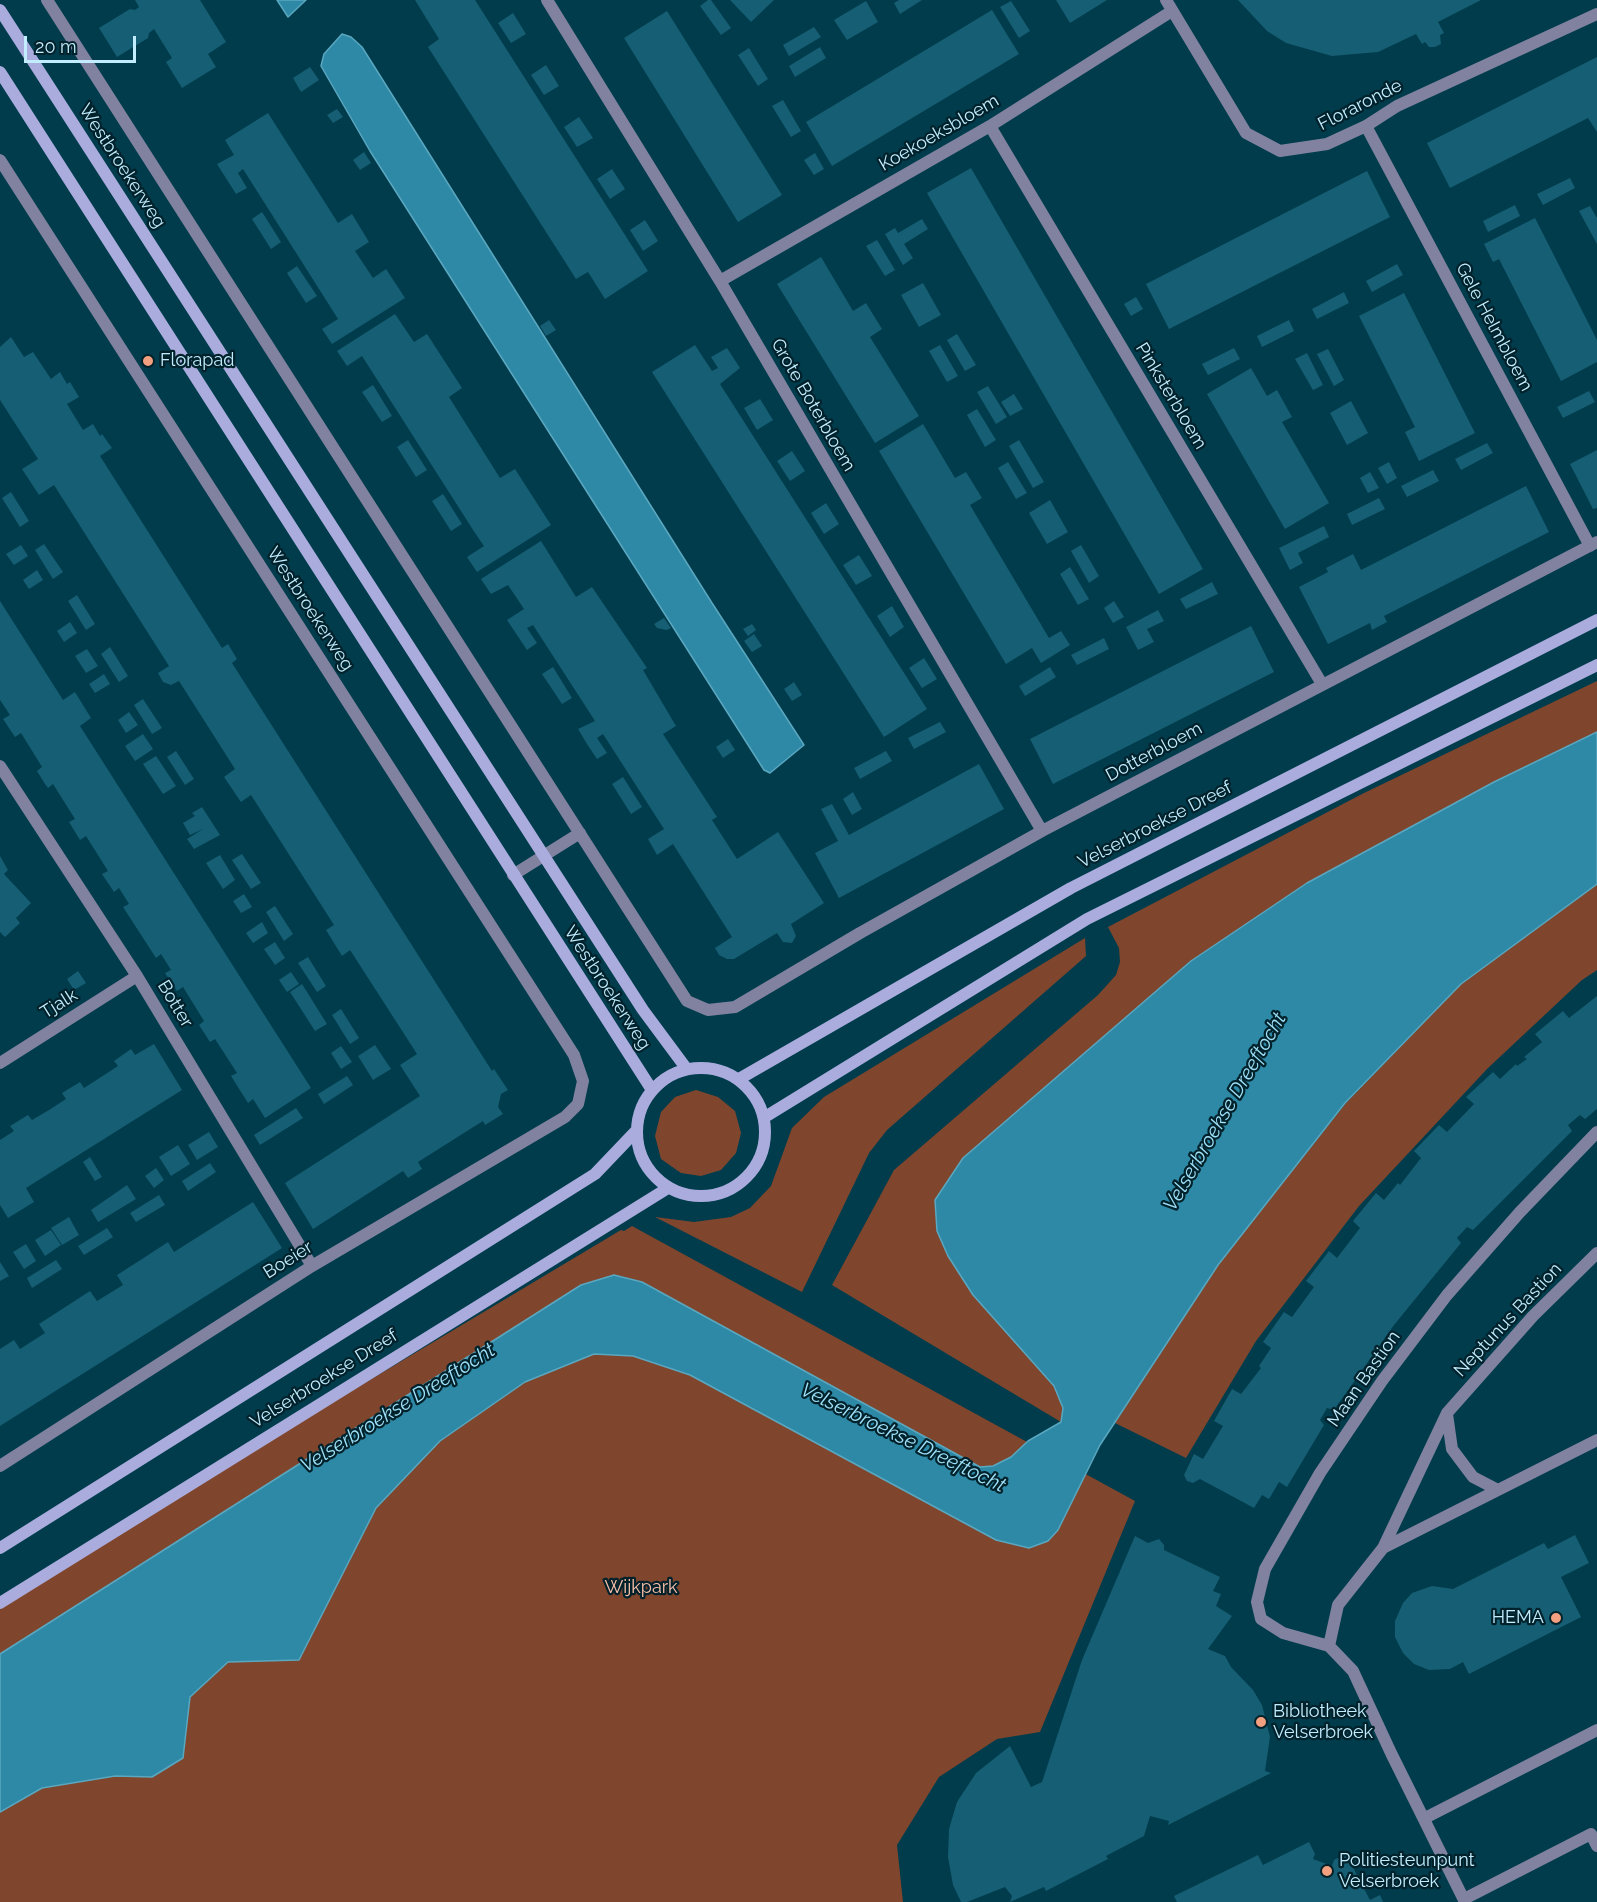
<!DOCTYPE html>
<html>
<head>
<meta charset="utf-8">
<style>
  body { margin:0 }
  #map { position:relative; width:1597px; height:1902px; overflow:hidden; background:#003c4c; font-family:Raleway,sans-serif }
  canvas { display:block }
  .scale { position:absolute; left:24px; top:36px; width:112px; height:27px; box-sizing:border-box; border:3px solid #c1edfe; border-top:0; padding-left:8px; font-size:18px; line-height:21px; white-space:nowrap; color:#c1edfe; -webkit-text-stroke:4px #01212b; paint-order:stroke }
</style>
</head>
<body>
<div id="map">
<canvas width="1597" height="1902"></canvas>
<div class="scale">20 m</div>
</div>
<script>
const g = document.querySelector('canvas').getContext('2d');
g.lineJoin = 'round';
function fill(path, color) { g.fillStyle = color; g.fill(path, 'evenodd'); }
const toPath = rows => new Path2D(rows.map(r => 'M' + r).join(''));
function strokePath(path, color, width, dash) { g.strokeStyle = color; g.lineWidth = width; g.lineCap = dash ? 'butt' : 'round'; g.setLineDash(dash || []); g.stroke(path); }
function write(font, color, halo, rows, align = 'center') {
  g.font = font + ' Raleway,sans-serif'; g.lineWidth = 4.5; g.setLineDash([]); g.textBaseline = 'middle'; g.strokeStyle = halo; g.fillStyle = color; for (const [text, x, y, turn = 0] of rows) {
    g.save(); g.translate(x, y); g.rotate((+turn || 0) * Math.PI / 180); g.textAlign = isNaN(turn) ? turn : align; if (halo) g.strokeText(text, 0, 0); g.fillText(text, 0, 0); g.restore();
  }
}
fill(toPath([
  [1597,681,1597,732,1494,782,1307,883,1191,961,973,1295,1054,1386,1063,1408,1061,1422,832,1285,894,1170,1098,995,1116,975,1120,962,1119,948,1108,927,1364,793],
  [1597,884,1597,970,1582,980,1487,1069,1359,1206,1256,1341,1186,1458,1115,1423,1218,1265,1346,1103,1461,984],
  [1085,938,1086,956,887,1130,869,1153,802,1292,655,1217,694,1222,731,1217,750,1208,771,1186,792,1128,824,1097],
  [696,1090,718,1097,735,1111,741,1133,736,1153,721,1170,701,1176,681,1173,661,1159,655,1136,661,1112,675,1097],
  [632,1226,1135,1501,1040,1732,997,1739,939,1777,897,1845,903,1902,0,1902,0,1606,189,1488,621,1230,624,1231]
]), '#7f462d');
const water = toPath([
  [277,0,306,0,288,17,277,0],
  [342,34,351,37,362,47,712,603,804,745,770,773,764,770,370,151,321,66,324,54,342,34],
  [1597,732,1597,884,1461,984,1345,1103,1218,1265,1100,1445,1058,1530,1048,1541,1029,1548,996,1540,690,1375,633,1356,594,1354,525,1382,440,1441,376,1508,299,1660,228,1662,190,1697,183,1758,152,1777,115,1776,42,1788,0,1812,0,1654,581,1285,614,1275,642,1282,980,1467,993,1466,1011,1457,1028,1441,1061,1422,1063,1408,1054,1386,973,1295,948,1256,937,1231,935,1200,963,1158,1191,961,1307,883,1494,782,1597,732]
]);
fill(water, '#2e89a6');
strokePath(water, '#5aa7c0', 1.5);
fill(toPath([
  [135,0,200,0,226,42,208,54,216,67,182,88,166,62,172,58,154,29,149,33,148,38,117,57,99,28,130,9,135,10,139,7],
  [415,0,475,0,648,271,605,299,588,272,576,279,428,47,439,39],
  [708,0,711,0,731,28,721,35,700,6],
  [730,0,774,0,751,22],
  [899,0,922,0,900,14,894,3],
  [1056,0,1107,0,1070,23],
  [1238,0,1481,0,1438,22,1444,33,1440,35,1441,44,1435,47,1429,47,1425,42,1422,44,1416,34,1378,52,1332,56,1286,43,1267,31],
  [866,1,878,22,847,40,834,20],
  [1011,1,1030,31,1019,38,1000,7],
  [992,10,1019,54,832,166,806,122],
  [667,11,782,195,738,222,624,38],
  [513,13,526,34,511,43,498,23],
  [814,27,821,37,789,56,783,45],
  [820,47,826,58,795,77,789,66],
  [749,48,768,79,758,86,738,55],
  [1597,57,1597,132,1588,118,1450,188,1427,143],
  [546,65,559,86,544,95,531,75],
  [310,67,319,80,301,92,293,78],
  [783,100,801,131,791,137,772,106],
  [337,109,343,117,333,123,327,115],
  [268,113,338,223,352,214,369,242,355,251,373,278,386,269,405,298,332,344,322,329,338,319,243,169,238,173,247,188,236,194,217,164,234,155,225,140],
  [579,117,593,138,577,147,564,127],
  [364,152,371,163,360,170,353,160],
  [815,153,824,169,814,175,804,160],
  [971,168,1203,569,1159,594,927,193],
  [612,169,625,189,610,199,597,179],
  [1367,171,1390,217,1169,329,1146,284],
  [1570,178,1575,188,1543,205,1537,194],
  [1515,205,1520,216,1488,232,1483,221],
  [1590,206,1597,218,1597,244,1579,211],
  [262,212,281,242,271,249,252,219],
  [1535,218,1597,340,1597,362,1561,381,1499,259,1493,262,1484,244],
  [922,219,928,229,904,244,913,258,903,265,885,234,895,228,898,233],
  [645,220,658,241,643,251,630,230],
  [877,240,895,270,885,276,866,246],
  [821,257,853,311,866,303,882,329,870,337,919,416,875,443,777,284],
  [1397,264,1403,275,1372,292,1366,281],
  [297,266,317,296,306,303,287,273],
  [923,283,941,315,919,327,901,295],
  [1344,292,1349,303,1317,319,1312,309],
  [1404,293,1475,433,1419,461,1405,432,1415,427,1359,316],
  [1136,297,1143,309,1131,316,1124,304],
  [395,314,414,342,427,334,462,388,449,397,500,478,515,469,551,525,477,572,467,557,484,546,475,533,362,356,347,366,337,351],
  [549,320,556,330,546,336,540,326],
  [1289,320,1294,331,1262,347,1257,336],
  [957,334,976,365,965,371,947,340],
  [11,337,24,357,33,352,51,379,60,372,67,384,70,382,79,397,67,404,83,430,93,424,100,436,102,434,112,448,100,456,222,648,228,644,237,659,232,663,492,1071,494,1069,508,1090,501,1094,498,1107,503,1114,485,1125,483,1121,418,1162,422,1169,408,1178,403,1171,313,1229,285,1183,420,1096,400,1065,417,1054,350,950,342,956,326,930,334,925,251,795,241,802,224,777,235,769,179,681,171,685,163,682,158,673,169,666,54,485,39,495,22,469,38,459,0,400,0,347],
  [695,345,712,371,718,368,711,357,727,348,740,368,720,384,927,709,884,737,652,372],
  [940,345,958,376,947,382,929,351],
  [1234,348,1240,359,1208,375,1202,364],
  [1328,349,1344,380,1334,386,1317,354],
  [1307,353,1323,385,1313,390,1295,359],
  [1251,368,1267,396,1277,390,1292,417,1282,422,1329,503,1285,529,1207,394],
  [373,385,392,416,382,422,362,392],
  [988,386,1007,417,996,424,977,392],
  [1589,391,1595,402,1563,418,1557,407],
  [1014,394,1023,409,1010,416,1001,402],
  [760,399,773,420,757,430,744,408],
  [1351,401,1368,433,1347,445,1330,413],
  [977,409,996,440,985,447,967,415],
  [923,424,955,478,966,472,982,498,970,505,1049,638,1061,631,1070,645,1041,663,1032,648,1006,664,879,451],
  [408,440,427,470,416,477,397,447],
  [1019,440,1044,482,1033,488,1009,446],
  [1487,443,1493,453,1461,470,1455,459],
  [1597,450,1597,508,1593,509,1570,464],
  [792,451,805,471,790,481,777,461],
  [1008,462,1027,493,1016,499,998,468],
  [1389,462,1397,478,1387,484,1378,468],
  [1433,470,1439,481,1407,497,1401,486],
  [1370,472,1379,488,1368,493,1360,478],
  [1526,486,1549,532,1384,616,1387,622,1372,630,1370,623,1328,644,1299,587,1328,572,1326,568,1353,554,1361,570],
  [11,492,29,521,20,527,2,498],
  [443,494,462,524,451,531,432,501],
  [1379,498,1385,509,1352,525,1347,514],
  [1050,500,1068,532,1047,544,1029,513],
  [826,503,839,524,824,534,811,513],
  [1324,526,1329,537,1298,553,1303,563,1290,570,1279,548],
  [541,541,576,597,592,587,647,668,643,670,676,726,663,734,717,817,712,820,737,859,778,832,824,903,791,924,796,936,792,943,783,942,777,933,734,959,727,959,719,955,715,948,732,937,673,844,657,855,648,839,664,829,603,734,597,738,607,753,597,759,587,744,578,729,595,721,533,625,527,628,537,643,527,650,507,620,524,609,508,585,491,594,481,579],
  [44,544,63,572,53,579,35,550],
  [21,545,28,556,14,565,6,554],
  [1081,545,1099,576,1089,583,1071,551],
  [859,555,872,576,856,585,843,565],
  [1070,567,1089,599,1078,605,1060,574],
  [37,570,43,580,29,589,23,580],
  [1212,582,1218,594,1186,609,1180,599],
  [77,595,95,624,86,630,68,601],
  [0,601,63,700,75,692,91,718,80,726,311,1088,265,1118,253,1099,248,1103,231,1076,237,1073,215,1039,210,1042,199,1025,204,1021,183,987,177,991,165,973,171,970,161,954,156,958,123,907,129,904,119,888,114,892,102,874,108,871,86,836,80,840,69,822,75,819,53,784,48,788,45,784,37,771,42,767,21,733,15,737,3,719,10,715,0,700],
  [1114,601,1124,617,1113,623,1104,608],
  [892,606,904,627,890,637,877,616],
  [1158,610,1164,621,1147,629,1154,642,1138,650,1126,627],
  [664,618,671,628,667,630,657,628,654,624],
  [70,622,77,633,64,642,57,631],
  [752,624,756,630,748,636,743,629],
  [1251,626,1274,672,1053,784,1030,739],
  [754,634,762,646,752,652,744,641],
  [1104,638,1109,649,1077,665,1071,655],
  [110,647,128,676,119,682,101,654],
  [87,649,98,666,86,673,75,656],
  [924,658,937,679,922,688,909,668],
  [553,667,572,698,562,704,542,674],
  [1050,667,1056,677,1025,696,1019,686],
  [104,674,110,684,95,693,89,684],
  [794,682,802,695,792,701,784,689],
  [143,699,162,728,152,734,134,705],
  [129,712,138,725,126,733,118,720],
  [940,722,946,732,914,749,908,738],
  [143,734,153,749,135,761,125,746],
  [728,739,735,750,723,758,716,747],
  [176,751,194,779,185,785,167,757],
  [886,751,892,761,860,779,854,768],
  [156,756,176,786,163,794,143,764],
  [979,764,1004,809,839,898,815,853,838,841,821,809,832,804,849,835],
  [623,777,642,807,631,814,612,784],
  [853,792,862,809,852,815,843,799],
  [202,807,220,835,194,849,187,839,203,829,190,835,183,823,195,816,192,813],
  [242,854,261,883,251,889,232,860],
  [220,855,235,880,223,889,206,863],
  [0,856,8,870,4,874,31,903,16,918,20,923,5,937,0,932],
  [244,894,252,907,241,913,233,901],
  [275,906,293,934,284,941,266,912],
  [262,922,268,933,253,943,246,933],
  [275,942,285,958,275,965,264,949],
  [308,957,326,986,317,992,298,963],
  [78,971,86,983,74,990,67,979],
  [291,972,299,984,287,992,279,980],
  [302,984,327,1024,315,1031,290,992],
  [1597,996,1597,1109,1585,1119,1580,1115,1568,1125,1572,1131,1473,1230,1467,1227,1457,1238,1461,1243,1394,1325,1334,1410,1327,1408,1320,1420,1324,1425,1287,1487,1279,1482,1269,1499,1262,1495,1254,1508,1200,1479,1193,1483,1187,1481,1184,1475,1194,1454,1203,1459,1223,1426,1214,1421,1232,1389,1241,1394,1261,1368,1259,1366,1271,1348,1263,1342,1284,1312,1292,1317,1314,1287,1306,1281,1329,1251,1337,1258,1360,1228,1353,1221,1376,1193,1384,1200,1398,1183,1400,1185,1421,1158,1414,1151,1439,1125,1447,1132,1474,1104,1466,1097,1493,1072,1500,1079,1516,1064,1517,1066,1527,1059,1524,1057,1542,1042,1535,1034,1563,1011,1569,1018],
  [341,1009,359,1038,350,1044,332,1015],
  [154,1044,182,1090,26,1188,34,1202,8,1218,0,1205,0,1140,14,1131,10,1126,28,1115,32,1120,49,1110,66,1099,62,1093,80,1082,84,1088,118,1066,114,1061,131,1049,135,1055],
  [375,1045,391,1069,373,1080,358,1056],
  [341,1046,352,1062,341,1069,331,1053],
  [347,1076,353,1085,324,1104,318,1094],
  [296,1108,303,1118,260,1145,254,1135],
  [209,1132,218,1147,197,1160,188,1145],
  [178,1145,190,1164,171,1176,159,1157],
  [90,1157,102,1177,95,1181,83,1162],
  [210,1163,216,1172,188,1191,182,1181],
  [156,1168,164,1180,154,1188,145,1176],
  [127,1185,136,1199,98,1222,91,1210],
  [159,1195,165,1205,136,1222,130,1213],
  [253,1202,282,1248,0,1426,0,1349,14,1340,20,1349,45,1333,39,1324,90,1291,97,1301,123,1285,117,1275,142,1259,168,1242,174,1252],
  [69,1217,79,1235,62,1245,51,1228],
  [107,1228,113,1237,84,1255,78,1246],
  [51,1230,61,1245,45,1256,35,1240],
  [26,1244,36,1261,24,1269,13,1252],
  [56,1260,62,1269,32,1288,27,1278],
  [0,1262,9,1276,0,1281],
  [1575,1535,1589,1563,1561,1577,1581,1617,1469,1674,1463,1662,1450,1669,1429,1670,1414,1664,1403,1653,1395,1637,1395,1621,1403,1603,1412,1593,1432,1586,1453,1589,1544,1543,1548,1549],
  [1135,1536,1148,1543,1159,1539,1164,1545,1164,1550,1220,1577,1213,1591,1221,1594,1216,1606,1232,1616,1208,1649,1225,1656,1231,1667,1253,1690,1262,1705,1270,1737,1265,1771,1271,1773,1168,1825,1169,1821,1150,1816,1144,1836,1106,1856,1108,1859,1046,1891,1044,1887,1010,1902,1012,1896,1005,1887,967,1902,961,1902,953,1885,948,1857,949,1829,957,1802,976,1773,1010,1746,1031,1787,1042,1782,1082,1660],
  [1309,1842,1315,1854,1313,1859,1332,1866,1334,1860,1346,1854,1370,1900,1380,1895,1383,1902,1177,1902,1174,1896,1258,1855,1263,1865]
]), '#165e73');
strokePath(toPath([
  [1425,1818,1597,1730],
  [1464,1899,1591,1834,1597,1846]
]), '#8082a0', 12);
strokePath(toPath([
  [47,0,687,1001,708,1010,735,1007,860,933,1042,831,1597,542],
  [547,0,720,281,1042,831],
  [1166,0,1246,133,1280,151,1327,144,1366,126,1397,106,1597,14],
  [990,126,1322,684],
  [1366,126,1590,546],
  [0,160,574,1055,583,1081,578,1104,565,1117,312,1266,0,1466],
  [720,281,990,126,1172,11],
  [0,766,137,976,312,1266],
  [513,875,580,833],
  [0,1063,137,976],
  [1447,1414,1452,1449,1473,1477,1498,1490],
  [1383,1548,1597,1440],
  [1329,1646,1283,1633,1261,1619,1257,1602,1265,1569,1320,1473,1382,1381,1447,1295,1520,1212,1597,1132],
  [1465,1902,1391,1753,1353,1671,1329,1646,1338,1605,1383,1548,1447,1413,1533,1316,1597,1253]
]), '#8082a0', 12);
strokePath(toPath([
  [0,10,643,1010,686,1068],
  [0,72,652,1090],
  '637 1132a64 64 0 1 1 128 0a64 64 0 1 1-128 0Z',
  [739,1079,1071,888,1597,620],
  [765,1117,1087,919,1597,665],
  [0,1548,595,1174,637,1130],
  [0,1603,668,1188]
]), '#aaacdd', 12);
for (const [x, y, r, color] of [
  [148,361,6,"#f2a07f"],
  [1556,1618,6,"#f2a07f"],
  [1261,1722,6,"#f2a07f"],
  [1327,1871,6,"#f2a07f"]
]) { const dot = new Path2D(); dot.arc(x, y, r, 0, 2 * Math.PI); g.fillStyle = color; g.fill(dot); strokePath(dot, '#01212b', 2); }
write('18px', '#c1edfe', '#01212b', [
  ["Floraronde",1360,105,-27],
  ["Koekoeksbloem",939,133,-30],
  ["Westbroekerweg",122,166,57],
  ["Gele Helmbloem",1494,327,62],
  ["Pinksterbloem",1171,396,59],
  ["Grote Boterbloem",813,405,60],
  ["Westbroekerweg",310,609,57],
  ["Dotterbloem",1154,752,-28],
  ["Velserbroekse Dreef",1155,825,-27],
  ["Westbroekerweg",607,988,57],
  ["Tjalk",59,1004,-32],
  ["Botter",175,1004,59],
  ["Boeier",288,1260,-32],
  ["Neptunus Bastion",1508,1320,-47],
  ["Velserbroekse Dreef",324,1379,-32],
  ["Maan Bastion",1364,1379,-55]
]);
write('18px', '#c1edfe', '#01212b', [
  ["Florapad",160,361],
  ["HEMA",1544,1618,"right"],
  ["Bibliotheek",1273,1712],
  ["Velserbroek",1273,1733],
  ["Politiesteunpunt",1339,1861],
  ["Velserbroek",1339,1882]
], 'left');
write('18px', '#fbc1aa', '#01212b', [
  ["Wijkpark",641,1588]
]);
write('italic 20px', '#9fe1f9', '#01212b', [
  ["Velserbroekse Dreeftocht",1225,1112,-60],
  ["Velserbroekse Dreeftocht",398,1408,-32],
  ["Velserbroekse Dreeftocht",903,1438,26]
]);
</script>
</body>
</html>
